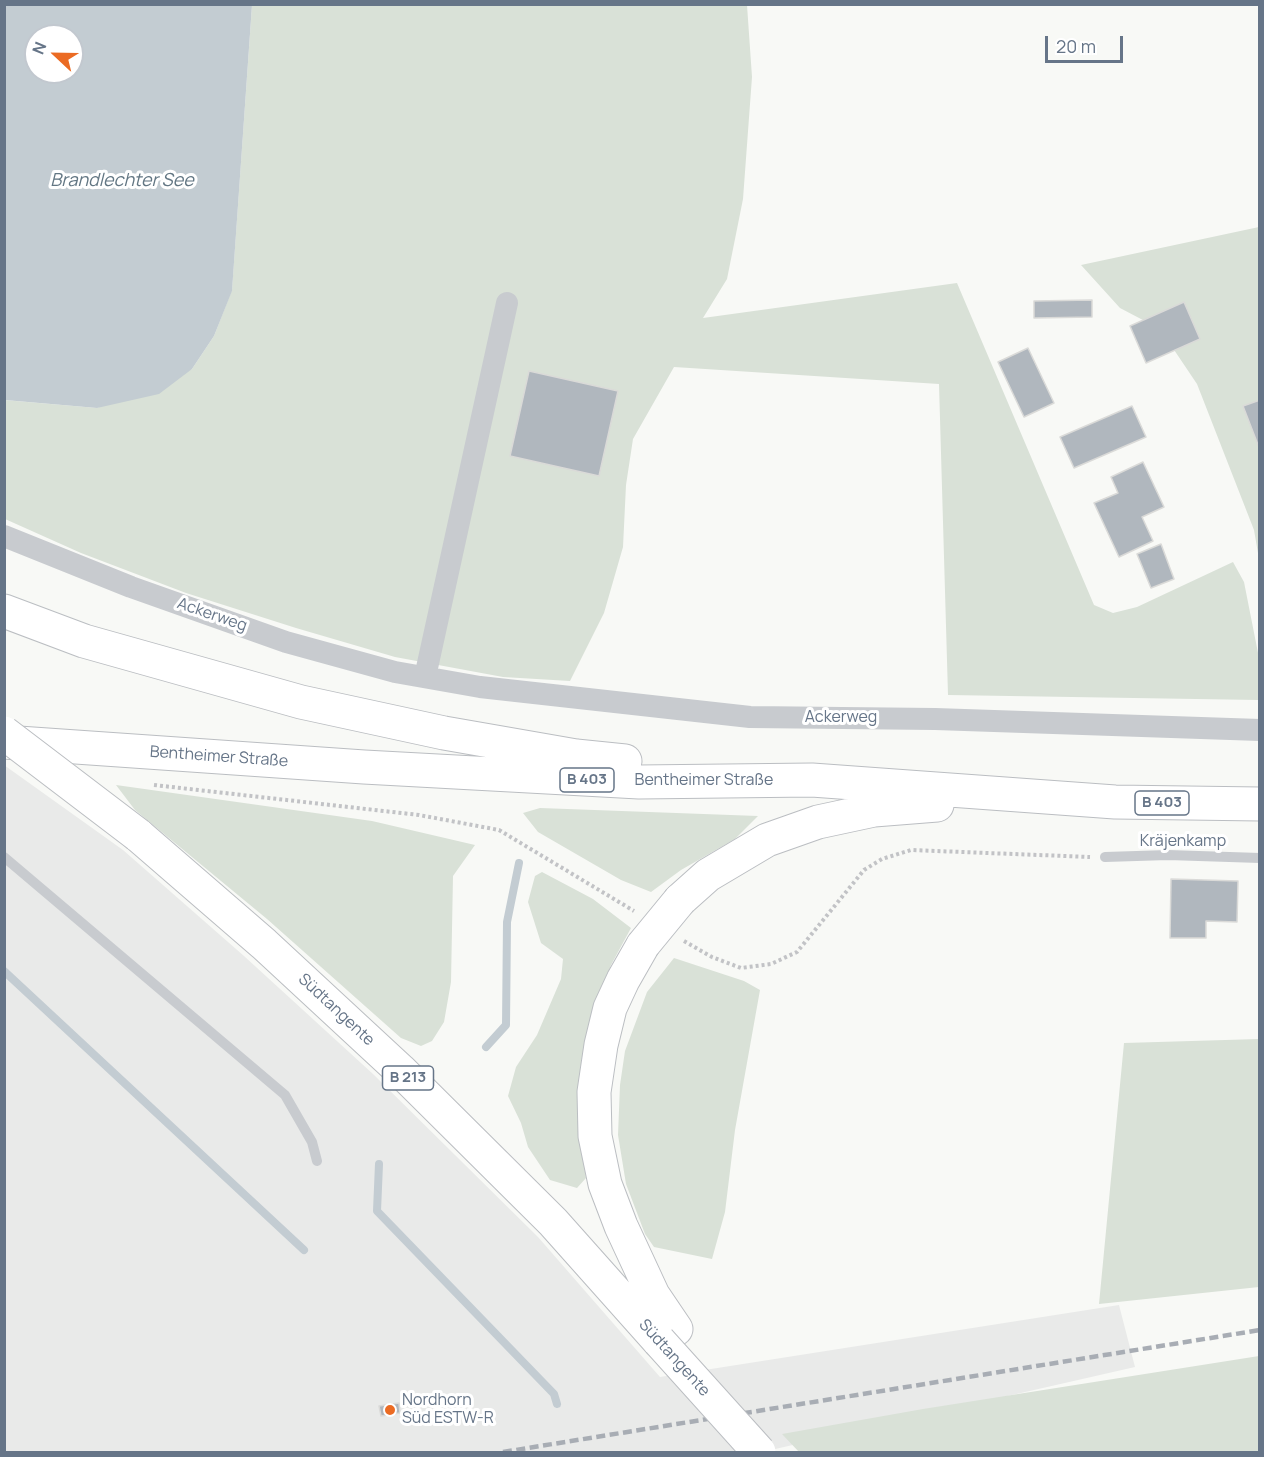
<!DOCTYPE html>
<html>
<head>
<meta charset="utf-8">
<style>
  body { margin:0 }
  #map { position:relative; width:1264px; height:1457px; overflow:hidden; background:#f8f9f6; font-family:Manrope,sans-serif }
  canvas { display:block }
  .frame { position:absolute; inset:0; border:6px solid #667588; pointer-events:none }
  .north { position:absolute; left:24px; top:24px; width:60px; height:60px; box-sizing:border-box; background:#fff; border:2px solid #c2c8cf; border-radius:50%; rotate:292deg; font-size:16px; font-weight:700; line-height:24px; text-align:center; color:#667588 }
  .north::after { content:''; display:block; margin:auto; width:21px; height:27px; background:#eb6b23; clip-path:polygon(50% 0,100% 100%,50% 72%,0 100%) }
  .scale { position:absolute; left:1045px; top:36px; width:78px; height:27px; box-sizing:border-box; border:3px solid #667588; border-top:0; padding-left:8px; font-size:18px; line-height:21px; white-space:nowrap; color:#667588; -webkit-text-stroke:4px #fff; paint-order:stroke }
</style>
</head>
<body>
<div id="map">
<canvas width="1264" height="1457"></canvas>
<div class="frame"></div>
<div class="north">N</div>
<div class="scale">20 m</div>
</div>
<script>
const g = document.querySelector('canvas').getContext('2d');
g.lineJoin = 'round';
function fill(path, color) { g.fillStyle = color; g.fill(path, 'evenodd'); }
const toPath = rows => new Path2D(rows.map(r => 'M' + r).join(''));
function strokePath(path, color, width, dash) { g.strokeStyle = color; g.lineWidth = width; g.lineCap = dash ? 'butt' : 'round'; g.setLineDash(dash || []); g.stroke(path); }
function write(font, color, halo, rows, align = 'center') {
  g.font = font + ' Manrope,sans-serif'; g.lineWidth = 6; g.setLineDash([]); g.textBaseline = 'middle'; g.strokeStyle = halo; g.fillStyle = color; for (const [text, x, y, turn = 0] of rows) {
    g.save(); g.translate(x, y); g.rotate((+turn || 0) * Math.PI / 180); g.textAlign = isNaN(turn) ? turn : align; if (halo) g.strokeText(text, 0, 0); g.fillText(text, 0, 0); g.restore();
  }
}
fill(toPath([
  [4,765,123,850,244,956,373,1074,538,1237,660,1377,1119,1305,1135,1367,762,1452,5,1452]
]), '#e9eae9');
fill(toPath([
  [252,5,747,5,752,77,743,199,727,279,703,318,957,283,1094,605,1113,613,1137,607,1233,562,1244,582,1259,658,1258,700,948,695,939,384,674,367,633,439,626,485,623,547,604,613,570,681,503,677,395,657,296,628,186,593,81,553,5,519,4,400,97,408,192,369,214,336,232,290],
  [1259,227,1259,559,1254,530,1197,384,1160,329,1120,308,1081,265],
  [116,785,372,821,475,845,453,876,451,982,444,1022,432,1041,421,1046,401,1038,267,919,135,810],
  [540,808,758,816,735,839,681,870,651,892,621,880,538,832,523,813],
  [542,872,593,899,631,928,611,965,590,1023,582,1057,577,1094,578,1125,586,1178,577,1188,550,1180,528,1147,521,1123,508,1096,516,1067,537,1035,561,979,563,959,541,943,528,902,535,876],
  [674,958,744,981,760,990,735,1130,725,1212,712,1259,654,1247,645,1234,626,1184,618,1135,620,1085,625,1051,647,992],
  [1259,1039,1259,1287,1099,1304,1124,1043],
  [1259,1356,1259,1452,799,1452,782,1434,923,1409]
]), '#d9e1d7');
fill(toPath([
  [4,5,252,5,232,291,214,336,192,369,159,394,97,408,5,400],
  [36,36,72,36,72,72,36,72]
]), '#c3ccd2');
strokePath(toPath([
  [4,971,304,1250],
  [486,1047,506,1025,507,922,519,863],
  [379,1164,377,1211,554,1394,557,1404]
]), '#c3ccd2', 8);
const building = toPath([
  [1092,300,1092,317,1034,318,1034,301,1092,300],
  [1184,302,1200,339,1146,363,1130,326,1184,302],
  [1028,348,1054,403,1024,417,998,362,1028,348],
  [529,371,618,391,599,476,510,456,529,371],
  [1260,400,1260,450,1243,406,1260,400],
  [1132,406,1146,437,1074,468,1060,437,1132,406],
  [1143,462,1164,507,1142,517,1153,541,1119,557,1094,503,1118,493,1111,477,1143,462],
  [1161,544,1174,579,1151,588,1137,554,1161,544],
  [1171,879,1238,881,1237,922,1206,921,1206,938,1170,938,1171,879],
  [399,1403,400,1413,381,1416,379,1406,399,1403]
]);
fill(building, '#b0b7be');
strokePath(building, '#dadad8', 1.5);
const primary = toPath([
  [4,611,84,641,301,702,444,733,576,756,625,761],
  [4,742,364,767,639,782,812,780,1115,802,1260,804],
  [138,835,264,944,400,1070,553,1222,659,1341],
  [680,900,708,875,767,840,818,822,874,810,937,805],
  [643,945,623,980,610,1008,601,1045,594,1092,595,1136,605,1184,621,1226,653,1295,676,1329]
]);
strokePath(primary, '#bbbec2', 35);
strokePath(toPath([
  [154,785,419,815,499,830,634,911],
  [684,941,712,957,741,968,771,964,797,952,864,870,882,859,911,850,1090,857]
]), '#c2c3c6', 4, [3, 3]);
strokePath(toPath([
  [4,857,285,1095,312,1142,317,1161],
  [1105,857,1168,855,1260,858]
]), '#c8cbcf', 10);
strokePath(toPath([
  [4,536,131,587,286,642,395,672,480,687,750,717,935,719,1260,730],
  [425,677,507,303]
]), '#c8cbcf', 22);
strokePath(primary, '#fff', 33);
strokePath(toPath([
  [503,1452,1260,1330]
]), '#a8adb4', 4.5, [9, 4.5]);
const primaryBridge = toPath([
  [4,733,138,835],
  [643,945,680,900],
  [659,1341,759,1452]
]);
strokePath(primaryBridge, '#bbbec2', 35, []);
strokePath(primaryBridge, '#fff', 33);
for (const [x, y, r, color] of [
  [390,1410,6,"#eb6b23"]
]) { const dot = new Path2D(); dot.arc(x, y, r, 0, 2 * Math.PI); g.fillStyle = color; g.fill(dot); strokePath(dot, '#fff', 2); }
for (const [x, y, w] of [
  [587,780,54],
  [1162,803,54],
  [408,1078,51]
]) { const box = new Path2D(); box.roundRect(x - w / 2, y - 12, w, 24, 4.5); g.fillStyle = '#fff'; g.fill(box); strokePath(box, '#667588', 1.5); }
write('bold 15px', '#667588', null, [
  ["B 403",587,780],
  ["B 403",1162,803],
  ["B 213",408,1078]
]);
write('16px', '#667588', '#fff', [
  ["Ackerweg",212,615,19],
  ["Ackerweg",841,718],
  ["Bentheimer Straße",219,757,4],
  ["Bentheimer Straße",704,781],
  ["Kräjenkamp",1183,842],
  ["Südtangente",336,1010,43],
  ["Südtangente",674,1358,48]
]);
write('16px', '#667588', '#fff', [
  ["Nordhorn",402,1401],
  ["Süd ESTW-R",402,1419]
], 'left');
write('italic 18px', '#627683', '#fff', [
  ["Brandlechter See",122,181]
]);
</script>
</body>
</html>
